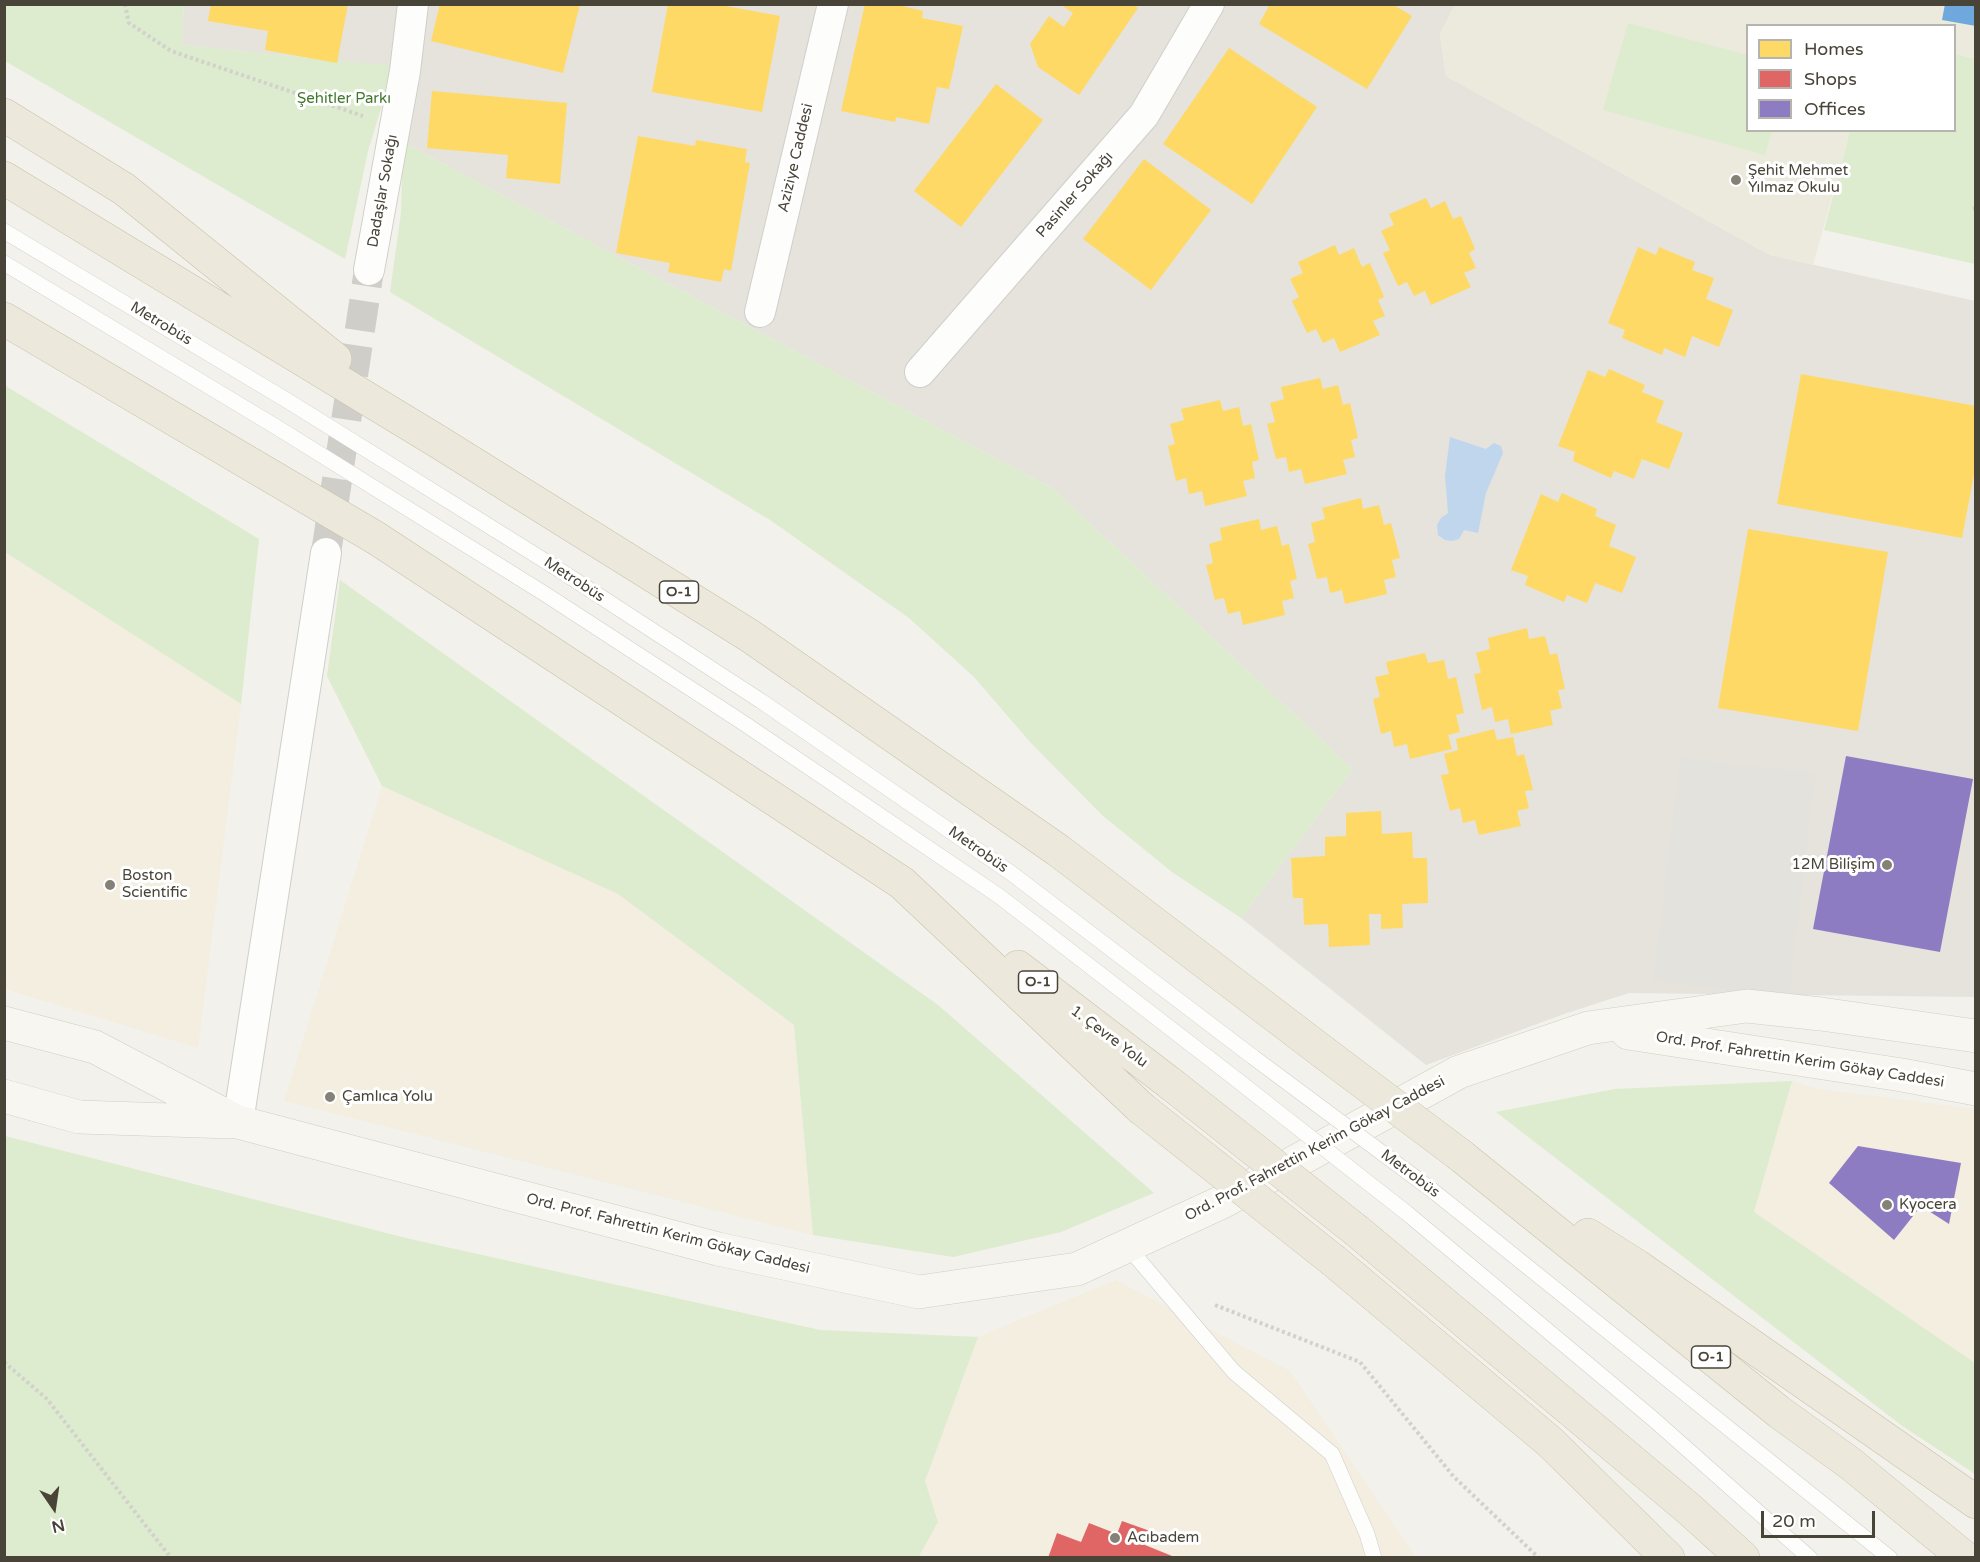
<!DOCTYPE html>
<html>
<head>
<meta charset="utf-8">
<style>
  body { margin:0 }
  #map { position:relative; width:1980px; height:1562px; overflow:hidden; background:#f2f1ec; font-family:"Varela Round",sans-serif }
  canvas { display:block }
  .frame { position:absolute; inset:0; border:6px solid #484438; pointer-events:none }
  .legend { position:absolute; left:1746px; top:24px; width:210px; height:108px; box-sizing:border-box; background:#fff; border:2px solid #b6b4af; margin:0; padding:8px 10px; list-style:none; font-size:18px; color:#484438 }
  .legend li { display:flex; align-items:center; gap:12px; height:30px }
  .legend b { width:30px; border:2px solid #b6b4af }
  .north { position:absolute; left:24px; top:1478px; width:60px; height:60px; -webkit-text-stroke:4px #fff; paint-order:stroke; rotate:167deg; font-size:16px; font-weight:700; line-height:24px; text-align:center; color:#484438 }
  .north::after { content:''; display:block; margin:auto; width:21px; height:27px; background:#484438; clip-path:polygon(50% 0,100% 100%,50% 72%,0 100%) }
  .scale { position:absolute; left:1761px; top:1511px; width:114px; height:27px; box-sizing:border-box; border:3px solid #484438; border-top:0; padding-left:8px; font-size:18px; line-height:21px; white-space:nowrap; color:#484438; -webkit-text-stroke:4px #fff; paint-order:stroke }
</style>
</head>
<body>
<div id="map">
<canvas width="1980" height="1562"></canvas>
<div class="frame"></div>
<ul class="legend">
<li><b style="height:16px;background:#ffd966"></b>Homes</li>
<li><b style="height:16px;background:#e06666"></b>Shops</li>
<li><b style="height:16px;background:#8e7cc3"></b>Offices</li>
</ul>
<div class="north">N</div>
<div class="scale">20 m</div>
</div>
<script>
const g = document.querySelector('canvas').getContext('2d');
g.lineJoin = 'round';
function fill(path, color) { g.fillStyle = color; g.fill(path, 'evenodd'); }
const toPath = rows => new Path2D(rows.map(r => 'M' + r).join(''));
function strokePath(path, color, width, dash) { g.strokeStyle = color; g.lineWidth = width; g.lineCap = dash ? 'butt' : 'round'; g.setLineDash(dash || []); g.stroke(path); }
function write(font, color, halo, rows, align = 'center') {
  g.font = font + ' "Varela Round",sans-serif'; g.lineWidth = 6; g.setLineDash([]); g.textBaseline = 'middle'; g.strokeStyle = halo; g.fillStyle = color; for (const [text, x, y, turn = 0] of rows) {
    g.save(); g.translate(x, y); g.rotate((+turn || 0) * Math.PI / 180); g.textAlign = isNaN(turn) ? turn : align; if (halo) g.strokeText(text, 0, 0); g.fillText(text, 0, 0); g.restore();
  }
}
fill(toPath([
  [184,4,1455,5,1440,34,1446,76,1770,255,1975,301,1975,997,1629,993,1564,1014,1426,1065,1241,918,1353,769,1052,488,403,142,408,68,182,45]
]), '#e5e3db');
fill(toPath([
  [4,552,241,704,198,1048,5,989],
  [382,786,618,894,794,1026,813,1235,284,1101],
  [1792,1081,1819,1089,1975,1109,1975,1363,1754,1212],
  [1116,1280,1290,1371,1416,1557,918,1558,938,1522,925,1481,978,1337]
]), '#f4eee0');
fill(toPath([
  [1455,5,1975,5,1975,59,1955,54,1954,26,1748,26,1748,130,1850,131,1813,265,1770,255,1446,76,1440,34]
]), '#eceadc');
fill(toPath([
  [184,4,182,45,394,66,368,151,345,259,5,61,5,5],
  [1628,23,1747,55,1748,130,1772,131,1765,155,1603,110],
  [1955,54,1975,59,1975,264,1824,230,1850,131,1954,130],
  [403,142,1052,488,1353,769,1241,918,1172,872,1102,815,1031,743,974,677,909,618,770,520,390,292,401,213],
  [4,385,259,539,241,704,5,552],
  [340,580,938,1005,1154,1193,1061,1232,953,1257,813,1235,794,1025,618,894,382,786,327,676],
  [1792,1081,1754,1212,1975,1363,1975,1474,1901,1425,1496,1112,1615,1089],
  [5,1136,410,1239,820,1330,978,1337,925,1481,938,1522,918,1558,5,1557]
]), '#ddebce');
fill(toPath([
  [1680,758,1816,773,1789,996,1653,981]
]), '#e4e2dd');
fill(toPath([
  [1450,437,1486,449,1494,443,1501,446,1503,453,1486,493,1478,533,1464,530,1459,539,1452,541,1445,540,1438,535,1437,525,1441,518,1448,513,1445,476]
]), '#c0d6ed');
fill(toPath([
  [211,4,348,4,337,63,265,50,268,31,208,21],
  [440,4,580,4,563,73,431,41],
  [668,4,715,4,780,16,762,112,652,92],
  [865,4,894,4,923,11,922,18,963,26,949,89,937,87,929,124,896,117,895,122,841,111],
  [1060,4,1133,4,1138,8,1079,95,1038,67,1030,44,1049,16,1064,27,1073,13],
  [1270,4,1392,4,1412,16,1367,89,1259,24],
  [1229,48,1317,107,1252,204,1163,144],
  [996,84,1043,120,961,227,914,191],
  [432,91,567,103,560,184,506,178,508,155,427,148],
  [638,136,695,146,696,140,747,149,745,162,750,163,731,271,724,269,721,282,668,272,670,263,616,253],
  [1144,159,1211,210,1151,290,1083,239],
  [1426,198,1431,208,1445,201,1453,219,1461,216,1475,249,1469,253,1476,268,1464,273,1471,287,1431,305,1425,291,1414,296,1407,282,1398,286,1383,253,1390,250,1381,231,1394,225,1389,214],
  [1335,245,1339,255,1354,248,1362,267,1370,263,1384,297,1378,300,1385,316,1373,321,1380,335,1340,352,1334,338,1323,343,1316,329,1307,333,1292,301,1299,297,1290,279,1303,273,1298,262],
  [1638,247,1656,255,1659,247,1695,262,1692,270,1714,278,1706,299,1733,310,1719,347,1692,336,1685,357,1664,348,1662,355,1622,338,1625,330,1608,323],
  [1609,369,1645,385,1642,392,1664,401,1656,422,1683,433,1669,469,1642,459,1634,479,1614,471,1611,478,1573,461,1575,452,1558,446,1588,370,1605,377],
  [1801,374,1976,406,1976,464,1962,538,1777,504],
  [1320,378,1323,389,1338,385,1343,405,1350,403,1358,438,1351,440,1355,457,1343,460,1347,474,1305,484,1301,469,1289,472,1286,457,1276,459,1267,424,1275,422,1270,403,1284,399,1281,387],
  [1220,400,1223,411,1239,407,1243,426,1251,424,1259,460,1252,462,1255,478,1243,481,1247,496,1205,506,1202,491,1189,494,1186,478,1176,481,1168,446,1175,444,1170,424,1184,420,1181,409],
  [1562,493,1597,509,1595,516,1616,525,1609,546,1636,557,1622,593,1595,583,1587,603,1567,595,1564,602,1525,585,1528,576,1511,570,1541,494,1558,502],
  [1361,498,1363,509,1379,505,1384,525,1391,523,1400,558,1392,560,1396,577,1384,580,1387,594,1345,604,1342,590,1330,593,1327,577,1317,579,1308,544,1315,542,1311,523,1325,519,1322,508],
  [1259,519,1261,530,1277,526,1282,546,1289,544,1297,579,1290,581,1294,598,1282,601,1285,615,1243,625,1240,611,1228,614,1224,598,1215,600,1206,565,1213,563,1209,544,1222,540,1220,528],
  [1748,529,1888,552,1858,731,1718,708],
  [1527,628,1529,639,1545,636,1550,655,1557,653,1565,689,1558,690,1562,708,1550,711,1553,725,1511,734,1508,719,1495,722,1492,707,1482,710,1474,674,1481,673,1476,653,1490,649,1488,638],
  [1425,653,1428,663,1444,660,1448,679,1456,677,1464,713,1456,715,1460,732,1448,735,1452,749,1410,759,1407,744,1394,747,1391,731,1381,734,1373,699,1380,697,1375,677,1389,674,1386,662],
  [1494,729,1497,740,1513,737,1517,756,1524,754,1533,790,1525,791,1529,808,1517,811,1521,826,1479,835,1475,820,1463,823,1460,808,1450,811,1441,775,1449,774,1444,754,1458,750,1456,739],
  [1381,811,1382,834,1412,832,1413,858,1427,858,1428,903,1402,904,1403,928,1381,929,1381,914,1369,914,1370,945,1329,947,1328,924,1304,925,1303,898,1293,898,1291,858,1325,856,1325,837,1346,836,1346,813]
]), '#ffd966');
fill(toPath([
  [1122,1521,1150,1531,1145,1545,1177,1558,1048,1558,1057,1533,1081,1542,1089,1523,1117,1534]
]), '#e06666');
fill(toPath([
  [1846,756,1973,779,1940,952,1813,929],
  [1858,1146,1961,1163,1949,1224,1921,1206,1894,1240,1829,1183]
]), '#8e7cc3');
fill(toPath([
  [1945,4,1976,4,1976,26,1942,20]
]), '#6fa8dc');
strokePath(toPath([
  [326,553,369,270]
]), '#d0cec8', 30, [30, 15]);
const lane = toPath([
  [4,231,288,401,558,569,761,701,1011,873,1253,1057],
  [4,263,278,428,545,594,745,724,999,896,1232,1076],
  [1432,1190,1890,1558],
  [1408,1214,1652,1418,1810,1558],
  [1127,1246,1234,1372,1332,1454,1367,1534,1374,1558]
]);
const street = toPath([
  [369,270,405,71,413,4],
  [760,312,833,4],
  [920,372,1144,115,1209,4],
  [238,1122,326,553]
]);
const secondary = toPath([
  [4,1023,95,1047,238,1122,718,1249,919,1292,1077,1269,1222,1202,1459,1072,1588,1028,1747,1006,1821,1014,1976,1036],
  [1628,1033,1902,1075,1976,1089],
  [4,1096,79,1117,231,1122]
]);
const highway = toPath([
  [4,115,124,189,335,359],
  [4,178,437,441,750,636,1059,851,1323,1052],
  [4,319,376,538,902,883,1141,1108],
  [1018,967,1171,1084],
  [1460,1155,1779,1412,1851,1464,1965,1558],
  [1357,1231,1689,1509,1743,1558],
  [1588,1235,1637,1266,1976,1502],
  [1334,1261,1550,1442,1668,1558]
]);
strokePath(lane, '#d0cfca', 16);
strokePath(street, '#d0cfca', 32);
strokePath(secondary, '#d0cec4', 34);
strokePath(highway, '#c9c1a9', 34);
strokePath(toPath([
  [125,4,129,23,171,51,363,116],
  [1973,209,1976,208],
  [1215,1305,1360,1362,1454,1477,1539,1558],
  [4,1362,47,1399,171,1558]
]), '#d2d1cb', 4, [3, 3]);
strokePath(lane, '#fdfdfc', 15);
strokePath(street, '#fdfdfc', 30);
strokePath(secondary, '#f7f6f0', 33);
strokePath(highway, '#ece8db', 33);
const laneBridge = toPath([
  [1253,1057,1432,1190],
  [1232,1076,1408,1214]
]);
const highwayBridge = toPath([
  [1323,1052,1460,1155],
  [1171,1084,1357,1231],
  [1141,1108,1334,1261]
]);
strokePath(laneBridge, '#d0cfca', 16, []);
strokePath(highwayBridge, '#c9c1a9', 34, []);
strokePath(laneBridge, '#fdfdfc', 15);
strokePath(highwayBridge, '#ece8db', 33);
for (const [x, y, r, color] of [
  [1736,180,6,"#848177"],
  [1887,865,6,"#848177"],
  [110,885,6,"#848177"],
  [330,1097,6,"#848177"],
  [1887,1205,6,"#848177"],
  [1115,1538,6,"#848177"]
]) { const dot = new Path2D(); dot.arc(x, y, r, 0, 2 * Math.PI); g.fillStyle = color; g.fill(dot); strokePath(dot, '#fff', 2); }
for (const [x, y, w] of [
  [679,592,39],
  [1038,982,39],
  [1711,1357,39]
]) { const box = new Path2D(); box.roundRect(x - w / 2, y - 11, w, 22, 4.5); g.fillStyle = '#fff'; g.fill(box); strokePath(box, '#484438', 1.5); }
write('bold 14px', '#484438', null, [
  ["O-1",679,592],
  ["O-1",1038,982],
  ["O-1",1711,1357]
]);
write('15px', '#41782d', '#fff', [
  ["Şehitler Parkı",344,99]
]);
write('15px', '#484438', '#fff', [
  ["Aziziye Caddesi",796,158,-77],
  ["Dadaşlar Sokağı",383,191,-80],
  ["Pasinler Sokağı",1075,195,-49],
  ["Metrobüs",161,324,31],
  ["Metrobüs",574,580,33],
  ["Metrobüs",978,850,35],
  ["1. Çevre Yolu",1109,1037,37],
  ["Ord. Prof. Fahrettin Kerim Gökay Caddesi",1800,1060,9],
  ["Ord. Prof. Fahrettin Kerim Gökay Caddesi",1315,1149,-28],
  ["Metrobüs",1410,1174,37],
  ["Ord. Prof. Fahrettin Kerim Gökay Caddesi",668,1234,14]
]);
write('15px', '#484438', '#fff', [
  ["Şehit Mehmet",1748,171],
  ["Yılmaz Okulu",1748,188],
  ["12M Bilişim",1875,865,"right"],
  ["Boston",122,876],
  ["Scientific",122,893],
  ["Çamlıca Yolu",342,1097],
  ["Kyocera",1899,1205],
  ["Acıbadem",1127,1538]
], 'left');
</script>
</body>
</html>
